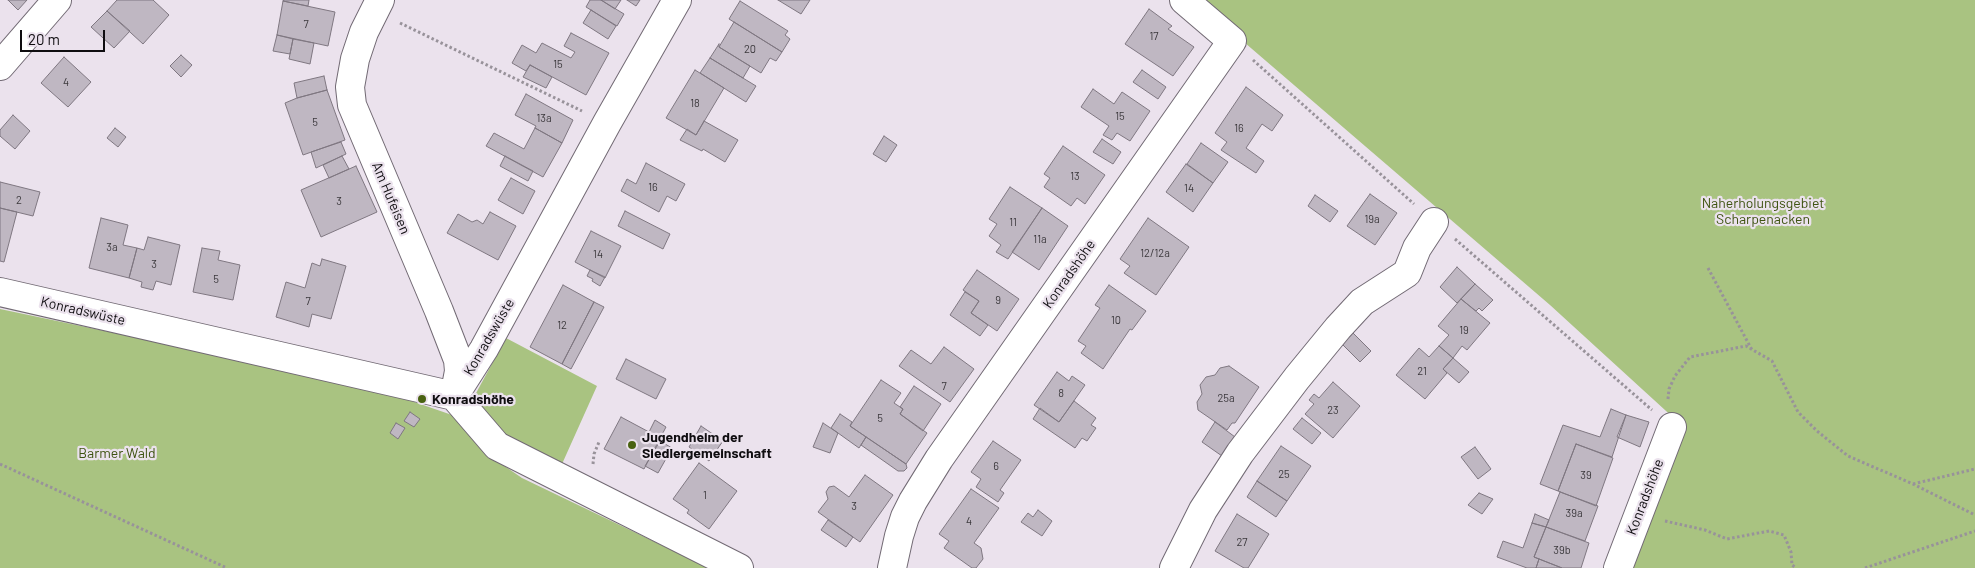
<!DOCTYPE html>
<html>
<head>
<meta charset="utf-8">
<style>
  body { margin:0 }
  #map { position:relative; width:1975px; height:568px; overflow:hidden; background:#ebe2ed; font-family:Barlow,sans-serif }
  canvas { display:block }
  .scale { position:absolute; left:20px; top:30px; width:85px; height:22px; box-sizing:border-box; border:2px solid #0f0d10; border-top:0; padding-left:6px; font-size:15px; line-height:18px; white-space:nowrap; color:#0f0d10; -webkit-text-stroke:4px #ebe2ed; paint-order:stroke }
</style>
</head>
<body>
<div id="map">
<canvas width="1975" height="568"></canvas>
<div class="scale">20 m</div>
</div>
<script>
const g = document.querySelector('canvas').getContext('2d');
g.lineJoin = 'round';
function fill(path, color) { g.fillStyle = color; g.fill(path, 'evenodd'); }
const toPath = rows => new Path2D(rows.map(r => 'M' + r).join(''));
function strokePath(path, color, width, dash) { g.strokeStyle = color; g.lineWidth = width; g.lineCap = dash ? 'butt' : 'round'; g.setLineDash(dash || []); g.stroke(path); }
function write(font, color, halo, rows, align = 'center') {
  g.font = font + ' Barlow,sans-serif'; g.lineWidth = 4.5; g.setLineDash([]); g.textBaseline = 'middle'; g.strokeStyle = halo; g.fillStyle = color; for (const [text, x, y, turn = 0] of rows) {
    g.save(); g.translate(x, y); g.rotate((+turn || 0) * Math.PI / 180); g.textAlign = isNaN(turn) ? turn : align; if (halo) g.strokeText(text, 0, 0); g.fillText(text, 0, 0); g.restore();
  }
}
fill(toPath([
  [1206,0,1975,0,1975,568,1633,568,1642,523,1677,421,1550,305,1209,12],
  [0,309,238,359,400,397,452,415,503,465,522,478,709,568,0,568],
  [506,338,597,386,562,464,515,443,497,430,478,411,475,395]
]), '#a9c381');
const building = toPath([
  [8,0,27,0,18,10,8,0],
  [117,0,153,0,169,15,143,44,107,11,117,0],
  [284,0,309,0,308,6,283,1,284,0],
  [590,0,601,0,624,14,617,26,586,7,590,0],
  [601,0,621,0,615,9,601,0],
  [627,0,640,0,636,6,627,0],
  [778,0,810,0,801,14,778,0],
  [283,1,335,12,328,46,277,35,283,1],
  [740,1,788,31,785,35,790,39,782,52,729,19,740,1],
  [1149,9,1172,26,1168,29,1194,47,1173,76,1125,44,1149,9],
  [591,10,616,26,608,39,583,23,591,10],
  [107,11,130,31,114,48,91,27,107,11],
  [734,22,782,52,776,61,770,58,761,73,719,47,734,22],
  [571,33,609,53,586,95,530,65,526,71,512,63,522,45,536,53,542,43,571,58,575,52,564,46,571,33],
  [277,35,293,39,290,54,273,51,277,35],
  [293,39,314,43,310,64,289,59,293,39],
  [719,44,719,47,750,66,743,78,710,58,719,44],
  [181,55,192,65,181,77,170,66,181,55],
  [64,57,91,82,68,107,41,83,64,57],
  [710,58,756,86,746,102,700,73,710,58],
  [530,65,552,77,546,88,523,77,530,65],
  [695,70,724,88,696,135,666,118,695,70],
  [1142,70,1166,87,1158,99,1133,82,1142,70],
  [324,76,327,90,297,98,294,83,324,76],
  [1246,87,1283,115,1272,131,1262,124,1246,148,1264,161,1256,173,1221,150,1227,142,1215,133,1246,87],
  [1093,89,1114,104,1122,92,1150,111,1130,141,1117,133,1112,140,1103,135,1109,126,1081,107,1093,89],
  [327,90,345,140,303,155,285,103,297,98,327,90],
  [526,94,573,120,562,143,535,128,536,126,515,115,526,94],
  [13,115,30,131,15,149,0,136,0,130,13,115],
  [704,121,738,140,725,162,703,149,702,151,680,140,687,129,696,135,704,121],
  [115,128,126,137,118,147,107,138,115,128],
  [535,128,562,143,543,177,486,146,494,133,524,149,535,128],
  [884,136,897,145,886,162,873,154,884,136],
  [1102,139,1121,152,1113,164,1093,152,1102,139],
  [341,142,346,154,316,168,311,152,341,142],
  [1201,143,1228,162,1213,183,1187,164,1201,143],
  [1063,146,1105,175,1085,204,1077,198,1071,206,1044,187,1050,178,1044,174,1063,146],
  [342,156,349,169,329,178,323,165,342,156],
  [505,156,533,171,528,181,500,166,505,156],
  [646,163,685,184,676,201,667,196,659,212,621,191,627,179,636,184,646,163],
  [1186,164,1213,183,1193,212,1166,192,1186,164],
  [356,166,377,212,321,237,301,190,356,166],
  [511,178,535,191,523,214,498,200,511,178],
  [0,182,40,192,33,216,0,208,0,182],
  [1010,187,1042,208,1008,259,996,252,1001,245,989,236,997,224,989,219,1010,187],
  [1370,194,1397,213,1375,245,1347,226,1370,194],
  [1315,195,1338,211,1330,222,1308,206,1315,195],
  [0,208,17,212,4,262,0,261,0,208],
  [1042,208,1068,226,1039,270,1012,252,1042,208],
  [625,211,670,234,663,249,618,226,625,211],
  [490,212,516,226,498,260,447,233,458,214,472,222,477,220,483,224,490,212],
  [101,218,128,225,123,245,137,248,129,278,89,268,101,218],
  [1148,218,1189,247,1156,295,1124,273,1130,266,1120,259,1148,218],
  [591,231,621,246,605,278,575,262,591,231],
  [148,237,180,245,171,285,156,281,153,290,141,287,142,282,129,278,137,248,144,250,148,237],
  [202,248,220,251,218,260,240,265,233,300,193,292,202,248],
  [322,259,346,266,331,319,312,314,309,327,276,317,286,282,305,288,312,263,320,266,322,259],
  [1457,267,1475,284,1457,303,1440,287,1457,267],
  [590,270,605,277,600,286,592,281,593,279,587,276,590,270],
  [977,270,1019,299,997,331,971,313,979,301,963,290,977,270],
  [1475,284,1493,300,1482,311,1479,308,1476,311,1461,299,1475,284],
  [563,285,594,302,562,364,530,347,563,285],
  [1109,285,1146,311,1132,330,1130,329,1103,369,1081,353,1086,346,1078,341,1100,308,1095,305,1109,285],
  [965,292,979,301,971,313,988,325,980,336,950,315,965,292],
  [1461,299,1490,323,1467,350,1462,346,1453,358,1439,346,1449,335,1438,326,1461,299],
  [594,302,604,307,571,369,562,364,594,302],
  [1353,333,1371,351,1360,362,1342,344,1353,333],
  [1439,346,1453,358,1443,369,1447,373,1425,399,1396,375,1419,348,1429,357,1439,346],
  [944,347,974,369,950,402,899,366,911,350,931,364,944,347],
  [1453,358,1469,372,1459,383,1443,369,1453,358],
  [626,359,666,379,656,399,616,379,626,359],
  [1229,366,1259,387,1235,423,1232,423,1227,430,1198,410,1197,402,1202,394,1200,385,1206,377,1215,375,1220,368,1229,366],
  [1057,372,1069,381,1072,376,1085,385,1059,422,1034,405,1057,372],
  [881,380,901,393,894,403,903,409,900,414,927,433,906,464,850,426,881,380],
  [1333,382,1360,406,1333,438,1305,414,1314,404,1309,400,1314,394,1319,398,1333,382],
  [914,386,941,404,923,431,900,414,903,409,900,407,914,386],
  [1074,401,1096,418,1091,425,1096,428,1087,441,1082,438,1075,448,1033,419,1040,408,1059,422,1074,401],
  [1611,409,1626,415,1612,457,1576,444,1558,491,1540,484,1563,425,1600,437,1611,409],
  [410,412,420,419,414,427,404,421,410,412],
  [840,414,852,422,850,426,866,437,859,448,831,428,840,414],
  [1626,415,1649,422,1640,447,1617,437,1626,415],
  [621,417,649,432,655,420,666,427,644,469,604,449,621,417],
  [1302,418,1321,433,1312,444,1293,429,1302,418],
  [1215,422,1235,437,1222,456,1202,442,1215,422],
  [396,423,405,428,398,439,390,433,396,423],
  [823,423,838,433,830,453,813,447,823,423],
  [701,426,723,441,709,461,689,447,701,426],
  [866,437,906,464,907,468,904,471,898,471,861,445,866,437],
  [660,441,672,448,658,473,645,466,660,441],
  [993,441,1021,460,1000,490,1004,493,998,502,976,487,981,479,971,472,993,441],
  [1576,444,1613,458,1596,506,1558,491,1576,444],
  [1281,446,1311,466,1287,501,1257,481,1281,446],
  [1475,447,1491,469,1478,479,1461,457,1475,447],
  [699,463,737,491,709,529,687,513,689,510,673,499,699,463],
  [865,475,893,495,860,542,818,512,828,499,826,492,829,487,834,486,849,497,865,475],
  [1257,481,1287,501,1276,517,1247,497,1257,481],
  [971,489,999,508,974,543,981,548,983,559,976,568,972,568,944,548,949,541,939,534,971,489],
  [1560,492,1598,506,1585,541,1546,527,1560,492],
  [1479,493,1493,499,1482,514,1468,505,1479,493],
  [1038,510,1052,521,1042,536,1021,522,1028,513,1033,517,1038,510],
  [1237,514,1269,534,1248,568,1244,568,1215,551,1237,514],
  [1535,514,1549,520,1546,527,1532,523,1535,514],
  [828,520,853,537,846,547,821,530,828,520],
  [1532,523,1546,527,1534,557,1539,559,1536,568,1527,568,1497,557,1503,541,1523,548,1532,523],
  [1546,527,1589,543,1581,568,1562,568,1534,557,1546,527],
  [1539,559,1562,568,1536,568,1539,559]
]);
fill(building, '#bfb7c2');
strokePath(building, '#7f7781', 1);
const minor = toPath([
  [380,0,364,32,355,59,350,87,352,105,439,311,458,360,459,371,455,392],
  [0,66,57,0],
  [0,292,454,396],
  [454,396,484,349,607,123,677,0],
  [454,396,497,446,739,568],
  [892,568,899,536,905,517,913,501,939,459,1232,41,1184,0],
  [1174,568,1203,510,1240,453,1297,378,1338,328,1362,302,1407,273,1417,248,1434,222],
  [1618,568,1672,427]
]);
strokePath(minor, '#726a74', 30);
strokePath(toPath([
  [400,23,582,111],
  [1253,60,1414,204],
  [1455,239,1652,410],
  [1708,268,1752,350],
  [1668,399,1669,389,1675,376,1690,357,1746,346,1772,361,1798,412,1817,431,1848,456,1913,484,1975,515],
  [0,464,227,568],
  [593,464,594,454,599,442],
  [1913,484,1975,469],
  [1665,521,1705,530,1727,539,1769,531,1784,535,1791,552,1792,565,1796,568],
  [1865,568,1975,531]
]), '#98929a', 3, [2.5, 2.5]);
strokePath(minor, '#fff', 28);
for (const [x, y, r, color] of [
  [422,399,5,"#496211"],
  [632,445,5,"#496211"]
]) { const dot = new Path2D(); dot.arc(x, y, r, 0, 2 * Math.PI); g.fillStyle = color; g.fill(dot); strokePath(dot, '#ebe2ed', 2); }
write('11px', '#3b383c', null, [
  ["7",306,24],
  ["17",1154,36],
  ["20",750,49],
  ["15",558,64],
  ["4",66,82],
  ["18",695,103],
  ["15",1120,116],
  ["13a",544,118],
  ["5",315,122],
  ["16",1239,128],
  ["13",1075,176],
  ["16",653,187],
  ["14",1189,188],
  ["2",19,200],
  ["3",339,201],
  ["19a",1372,219],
  ["11",1013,222],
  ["11a",1040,239],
  ["3a",112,247],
  ["12/12a",1155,253],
  ["14",598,254],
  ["3",154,264],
  ["5",216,279],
  ["9",998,300],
  ["7",308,301],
  ["10",1116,320],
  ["12",562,325],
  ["19",1464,330],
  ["21",1422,371],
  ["7",944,386],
  ["8",1061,393],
  ["25a",1226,398],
  ["23",1333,410],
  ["5",880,418],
  ["6",996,466],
  ["25",1284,474],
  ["39",1586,475],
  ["1",705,495],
  ["3",854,506],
  ["39a",1574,513],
  ["4",969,521],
  ["27",1242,542],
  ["39b",1562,550]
]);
write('14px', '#0f0d10', '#ebe2ed', [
  ["Am Hufeisen",391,198,67],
  ["Konradshöhe",1069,274,-55],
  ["Konradswüste",83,311,13],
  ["Konradswüste",489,337,-60],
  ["Konradshöhe",1645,497,-69]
]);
write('14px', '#3e5311', '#ebe2ed', [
  ["Naherholungsgebiet",1763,203],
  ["Scharpenacken",1763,219],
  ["Barmer Wald",117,453]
]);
write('bold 14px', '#0f0d10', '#ebe2ed', [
  ["Konradshöhe",432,399],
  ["Jugendheim der",642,437],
  ["Siedlergemeinschaft",642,453]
], 'left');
</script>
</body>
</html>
